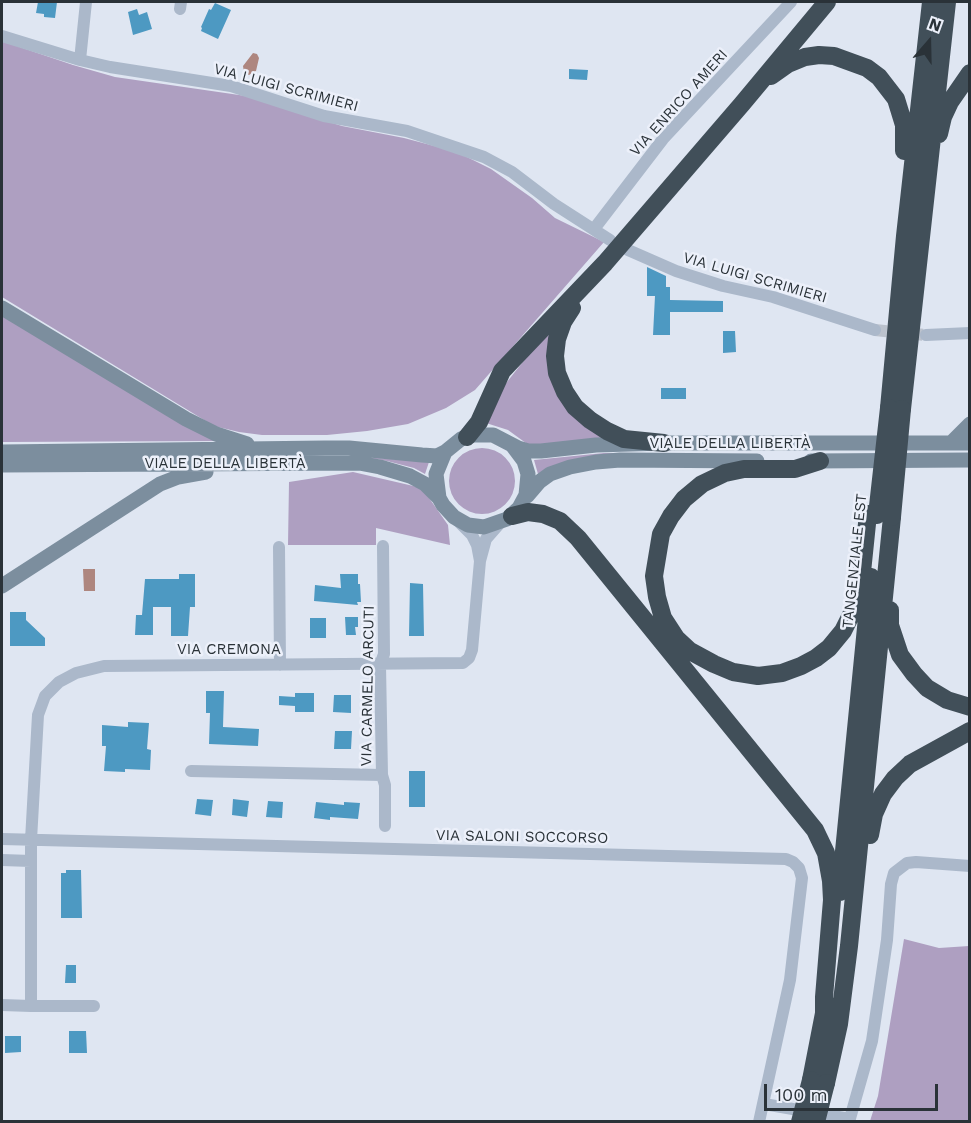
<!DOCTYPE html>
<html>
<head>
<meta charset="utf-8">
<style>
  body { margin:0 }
  #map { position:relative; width:971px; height:1123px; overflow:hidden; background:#dfe6f2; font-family:"Work Sans",sans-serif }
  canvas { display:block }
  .frame { position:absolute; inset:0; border:3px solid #2a3238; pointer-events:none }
  .north { position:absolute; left:899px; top:12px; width:60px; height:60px; -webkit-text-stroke:4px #ecf0fa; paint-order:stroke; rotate:20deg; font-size:16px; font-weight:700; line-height:24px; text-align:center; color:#2a3238 }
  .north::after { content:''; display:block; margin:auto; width:21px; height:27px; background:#2a3238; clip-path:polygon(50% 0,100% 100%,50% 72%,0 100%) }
  .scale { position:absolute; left:764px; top:1084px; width:174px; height:27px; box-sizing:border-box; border:3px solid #2a3238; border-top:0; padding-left:8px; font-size:18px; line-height:21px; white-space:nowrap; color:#2a3238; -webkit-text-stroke:4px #ecf0fa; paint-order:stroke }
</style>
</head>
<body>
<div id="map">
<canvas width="971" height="1123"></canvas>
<div class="frame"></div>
<div class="north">N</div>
<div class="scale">100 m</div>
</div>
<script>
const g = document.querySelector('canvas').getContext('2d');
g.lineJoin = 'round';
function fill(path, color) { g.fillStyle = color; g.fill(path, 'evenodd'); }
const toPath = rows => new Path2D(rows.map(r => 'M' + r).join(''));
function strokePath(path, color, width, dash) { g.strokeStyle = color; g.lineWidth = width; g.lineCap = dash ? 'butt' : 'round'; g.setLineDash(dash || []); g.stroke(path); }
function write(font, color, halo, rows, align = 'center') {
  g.font = font + ' "Work Sans",sans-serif'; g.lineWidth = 5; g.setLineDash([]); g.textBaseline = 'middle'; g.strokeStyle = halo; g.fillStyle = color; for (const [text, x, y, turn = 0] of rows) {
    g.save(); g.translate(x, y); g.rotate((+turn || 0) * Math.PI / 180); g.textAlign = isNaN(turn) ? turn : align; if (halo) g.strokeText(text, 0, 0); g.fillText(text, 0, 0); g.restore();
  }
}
fill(toPath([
  [2,41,73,65,115,77,246,96,342,126,404,138,457,152,491,169,532,198,555,218,604,242,475,390,446,408,408,424,367,431,327,435,262,435,239,432,214,426,2,297],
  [2,316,220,441,2,442],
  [553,324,549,359,609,439,530,446,508,430,486,423,499,392],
  '449 481a33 33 0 1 1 66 0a33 33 0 1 1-66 0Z',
  [604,453,628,453,538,474,534,460],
  [355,456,429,462,425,474,414,468,387,461],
  [353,472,422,488,448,525,450,545,376,528,376,545,288,545,289,482],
  [904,939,939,948,969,946,969,1121,870,1121,878,1096]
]), '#ae9fc1');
fill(toPath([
  [253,53,257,54,259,58,256,71,249,75,244,72,243,66],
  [83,569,95,569,95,591,84,591]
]), '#ae867f');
fill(toPath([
  [38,2,57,2,55,18,44,17,44,14,36,13],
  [215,3,231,10,218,39,201,31,202,28,201,27,209,9,211,10],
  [137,9,139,15,147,12,152,29,133,35,128,12],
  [569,69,588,70,587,80,569,79],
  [647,267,666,276,666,287,670,287,670,300,723,301,723,312,670,312,670,335,653,335,655,296,647,296],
  [723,331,735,331,736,352,723,353],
  [661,388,686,388,686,399,661,399],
  [179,574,195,574,195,607,190,607,188,636,171,636,171,607,153,607,153,635,135,635,136,615,142,615,145,579,179,579],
  [340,574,358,574,358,584,360,584,361,602,357,602,358,605,314,601,315,585,341,588],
  [410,583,423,584,424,636,409,636],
  [10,612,26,612,26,620,45,638,45,646,10,646],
  [345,617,358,617,358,627,355,627,356,635,346,635],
  [310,618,326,618,326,638,310,638],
  [206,691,224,691,223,727,259,729,258,746,209,744,210,713,206,713],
  [295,693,314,693,314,712,295,712,295,706,279,705,279,696,295,697],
  [334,695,351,695,351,713,333,712],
  [128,722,149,723,147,749,151,750,150,770,125,769,125,772,104,771,106,746,102,746,102,725,128,727],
  [335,731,352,731,351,749,334,749],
  [409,771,425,771,425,807,409,807],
  [197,799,213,800,211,816,195,814],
  [233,799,249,801,247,817,232,815],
  [268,801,283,802,282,818,266,817],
  [316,802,344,805,344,802,360,803,358,819,330,817,330,820,314,818],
  [66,870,81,870,82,918,61,918,61,873,66,873],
  [66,965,76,965,76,983,65,983],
  [69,1031,86,1031,87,1053,69,1053],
  [5,1036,21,1036,21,1052,5,1053]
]), '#4d99c2');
strokePath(toPath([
  [875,330,926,335]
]), '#bbc2cd', 12, [12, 6]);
strokePath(toPath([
  [180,9,181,2],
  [2,36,80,60,110,67,231,86,324,116,407,131,484,157,512,172,554,204,610,240],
  [80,60,86,2],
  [594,229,663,139,791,2],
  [628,250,676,271,723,286,773,297,875,330],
  [926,335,970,333],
  [458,521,472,535,477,545,480,561,486,539,500,523],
  [383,546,384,654,380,665,382,775,385,785,385,826],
  [279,547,280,665],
  [191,771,382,775],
  [2,839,786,859,793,862,799,868,802,878,790,980,759,1122],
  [2,860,31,861],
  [2,1005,31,1006,31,840,38,715,45,696,59,682,76,673,104,666,463,663,469,658,472,650,480,561],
  [31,1006,94,1006],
  [764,1104,850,1119],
  [849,1122,872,1041,887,940,891,884,894,873,907,863,916,862,970,866]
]), '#abb8ca', 12);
strokePath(toPath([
  [2,308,186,419,216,434,247,444],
  [951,443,970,424],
  [512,445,524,461,528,474,526,495,519,508,507,519,484,527,468,525,454,517,443,505,439,498,436,474,445,452,461,439,471,435,493,435,518,448,528,451,541,451,596,445,664,443,970,443],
  [2,452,325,448,349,448,422,455,437,456,445,452],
  [811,461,970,460],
  [2,465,359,463,380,467,410,476,425,484,439,498],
  [527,496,539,482,550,474,570,467,596,462,620,460,757,461],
  [2,586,160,484,178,477,206,472]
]), '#7c8e9e', 15);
strokePath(toPath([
  [771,76,788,64,805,57,819,55,834,56,867,68,879,77,896,99,904,125,904,151],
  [939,134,943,117,950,102,970,73],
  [572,308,563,322,557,339,555,356,557,373,565,392,575,407,590,420,607,431,624,439,664,443],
  [889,408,905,236,931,2],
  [902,409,947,2],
  [467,437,479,422,502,371,605,263,742,104,827,2],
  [820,461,795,469,744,469,725,473,702,484,684,499,671,516,661,534,654,576,657,597,663,618,676,638,690,651,714,664,733,672,758,676,782,673,801,666,816,658,829,648,843,631,854,609,862,572,868,514],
  [512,516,528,512,543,514,560,521,578,538,815,830,826,853,831,881,832,900,824,997,824,1015],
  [890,610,890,625,900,655,914,674,927,688,947,700,970,707],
  [870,835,874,814,883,794,895,778,910,764,970,731],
  [840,892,871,577],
  [811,1080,826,1003],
  [826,1083,839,1024,849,946,892,517]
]), '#414f59', 18);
strokePath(toPath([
  [877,515,889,408],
  [892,517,902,409],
  [800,1122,811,1080],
  [816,1122,826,1083]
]), '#414f59', 18);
write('15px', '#2a3238', '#ecf0fa', [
  ["VIA LUIGI SCRIMIERI",286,88,15],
  ["VIA ENRICO AMERI",679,103,-48],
  ["VIA LUIGI SCRIMIERI",755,278,16],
  ["VIALE DELLA LIBERTÀ",730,444],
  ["VIALE DELLA LIBERTÀ",225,464],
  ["TANGENZIALE EST",855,561,-84],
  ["VIA CREMONA",229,650],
  ["VIA CARMELO ARCUTI",368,686,-89],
  ["VIA SALONI SOCCORSO",522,837,1]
]);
</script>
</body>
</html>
